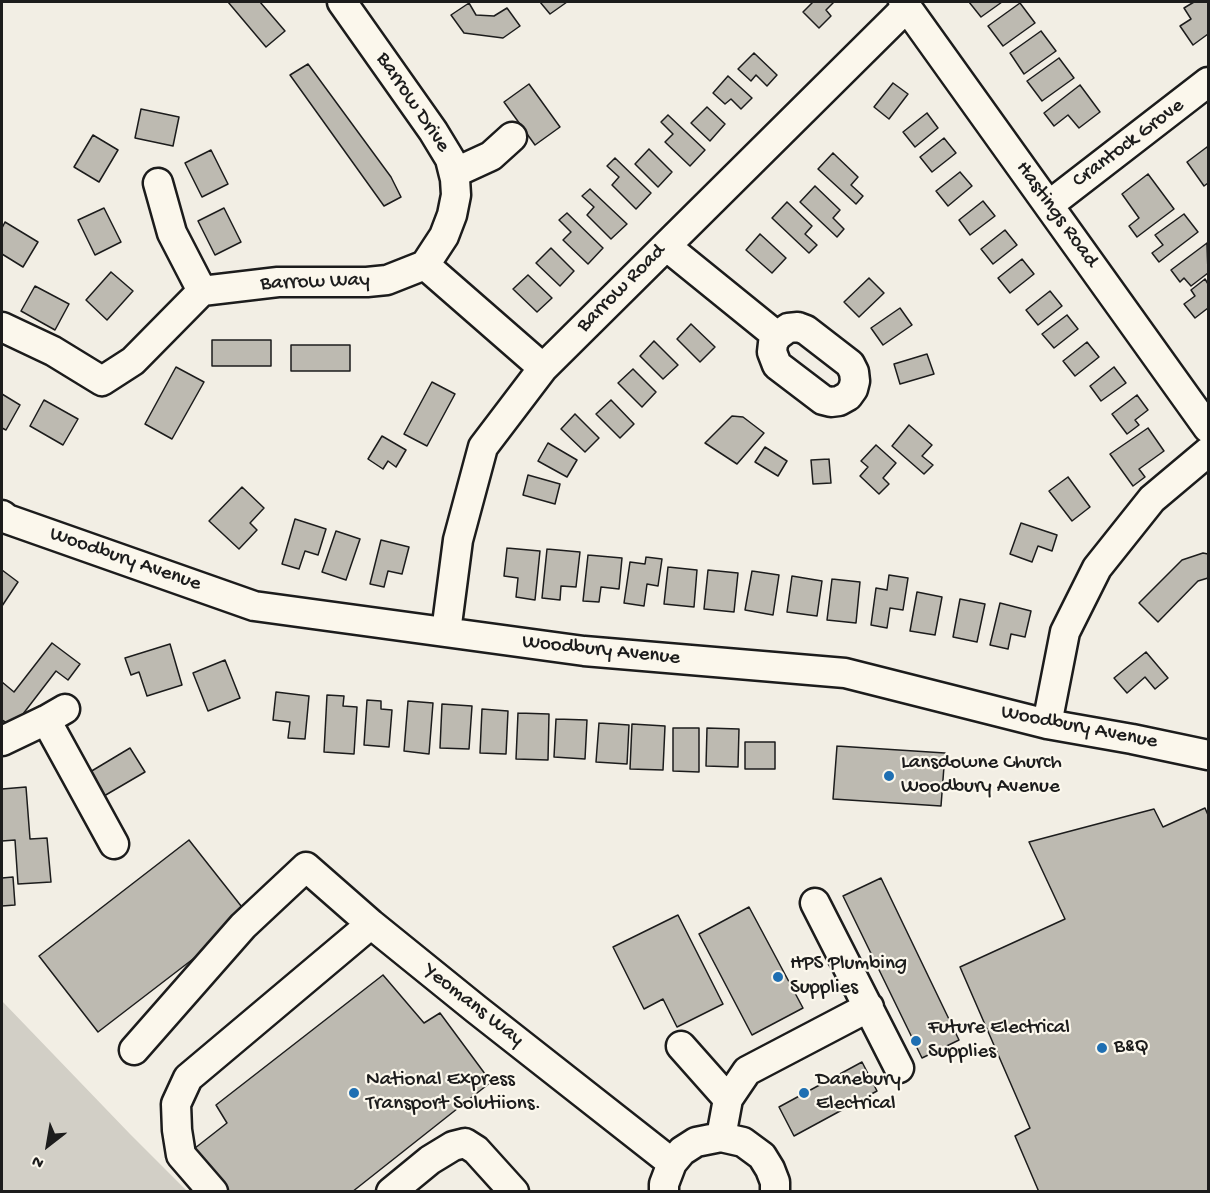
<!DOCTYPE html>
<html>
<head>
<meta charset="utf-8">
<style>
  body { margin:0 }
  #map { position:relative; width:1210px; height:1193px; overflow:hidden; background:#f2eee4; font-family:"Gochi Hand",sans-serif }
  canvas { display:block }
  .frame { position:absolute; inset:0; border:3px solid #1c1c1c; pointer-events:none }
  .north { position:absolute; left:18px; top:1115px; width:60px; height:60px; -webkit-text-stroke:4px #fbf7ec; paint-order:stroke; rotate:211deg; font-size:16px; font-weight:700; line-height:24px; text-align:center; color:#1c1c1c }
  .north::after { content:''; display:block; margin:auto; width:21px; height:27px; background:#1c1c1c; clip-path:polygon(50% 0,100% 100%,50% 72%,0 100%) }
</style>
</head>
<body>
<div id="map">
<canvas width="1210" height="1193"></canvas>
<div class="frame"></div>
<div class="north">N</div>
</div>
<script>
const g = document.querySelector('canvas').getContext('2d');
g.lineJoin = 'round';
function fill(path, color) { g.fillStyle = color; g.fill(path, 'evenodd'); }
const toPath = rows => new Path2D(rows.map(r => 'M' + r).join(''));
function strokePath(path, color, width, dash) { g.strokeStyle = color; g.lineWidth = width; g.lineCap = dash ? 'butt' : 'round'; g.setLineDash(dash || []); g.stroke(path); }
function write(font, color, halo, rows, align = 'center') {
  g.font = font + ' "Gochi Hand",sans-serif'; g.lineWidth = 4.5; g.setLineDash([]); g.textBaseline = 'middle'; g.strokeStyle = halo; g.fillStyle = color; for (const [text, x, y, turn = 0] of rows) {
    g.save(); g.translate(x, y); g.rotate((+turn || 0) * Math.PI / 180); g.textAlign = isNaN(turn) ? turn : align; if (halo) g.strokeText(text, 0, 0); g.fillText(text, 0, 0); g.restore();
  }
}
fill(toPath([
  [2,1001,130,1134,187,1191,2,1191]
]), '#d2cfc6');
const building = toPath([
  [228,2,260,2,285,31,266,47,228,2],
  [540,2,567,2,550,14,540,2],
  [813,2,834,2,826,10,831,16,819,28,803,12,813,2],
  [969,2,1002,2,981,17,969,2],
  [1194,2,1208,2,1208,34,1193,45,1180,26,1191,19,1184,8,1194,2],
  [469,3,476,15,494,16,507,8,520,26,503,38,464,33,451,15,469,3],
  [1020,3,1035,23,1003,46,988,26,1020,3],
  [1041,31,1056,51,1024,74,1010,53,1041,31],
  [754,53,777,75,767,86,756,75,751,81,738,69,754,53],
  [1059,58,1074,78,1042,101,1027,81,1059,58],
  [308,64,391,177,401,197,384,206,290,75,308,64],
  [728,76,752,98,741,109,731,99,725,104,713,93,728,76],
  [893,83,908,94,889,119,874,107,893,83],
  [529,84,560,127,535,145,504,102,529,84],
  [1080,85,1100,112,1079,128,1068,115,1054,126,1044,113,1080,85],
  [707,107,725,124,710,141,691,123,707,107],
  [141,109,179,117,173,146,135,138,141,109],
  [927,113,938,128,915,147,903,132,927,113],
  [668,115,705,150,690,166,665,142,673,134,661,122,668,115],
  [93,135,118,150,99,182,74,167,93,135],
  [944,138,956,153,932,172,920,157,944,138],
  [1207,147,1208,149,1208,183,1204,186,1187,162,1207,147],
  [649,149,672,172,658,187,635,164,649,149],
  [211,150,228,184,202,197,185,163,211,150],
  [833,153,858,177,851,185,863,196,856,204,818,169,833,153],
  [615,158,651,193,636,209,612,185,619,177,607,166,615,158],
  [960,172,972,186,948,206,936,191,960,172],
  [1148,174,1174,209,1137,237,1129,226,1139,218,1122,194,1148,174],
  [815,186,840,210,833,218,844,229,837,237,800,202,815,186],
  [590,189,627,224,611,239,587,215,594,207,582,196,590,189],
  [983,201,995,216,970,235,959,220,983,201],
  [787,202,812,226,805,234,817,245,809,253,772,218,787,202],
  [104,208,121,242,95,255,78,220,104,208],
  [224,208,241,242,215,255,198,221,224,208],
  [567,213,603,248,588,264,563,240,571,232,559,220,567,213],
  [1184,214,1198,232,1159,262,1152,253,1163,245,1155,235,1184,214],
  [5,222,38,242,23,267,2,254,2,228,5,222],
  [1005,230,1017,245,993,264,981,249,1005,230],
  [760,234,786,258,772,273,746,250,760,234],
  [1207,243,1208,273,1191,286,1184,278,1180,282,1171,270,1207,243],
  [551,248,574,271,560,286,536,263,551,248],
  [1022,259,1034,274,1010,293,998,278,1022,259],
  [111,272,133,291,107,320,86,300,111,272],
  [528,275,552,298,537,312,513,289,528,275],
  [869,278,884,293,859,317,844,302,869,278],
  [1205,279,1208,284,1208,308,1195,318,1184,304,1195,296,1191,290,1205,279],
  [35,286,69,304,55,330,21,311,35,286],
  [1050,291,1062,306,1038,325,1026,310,1050,291],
  [900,308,912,325,883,345,871,328,900,308],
  [1067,315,1078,329,1054,348,1042,334,1067,315],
  [691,324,715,347,700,362,677,339,691,324],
  [212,340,271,340,271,366,212,366,212,340],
  [654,341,678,365,663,379,640,356,654,341],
  [1087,342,1099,357,1075,376,1063,361,1087,342],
  [291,345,350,345,350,371,291,371,291,345],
  [927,354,934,374,900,384,894,364,927,354],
  [176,367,204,382,172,439,145,424,176,367],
  [1114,367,1126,383,1101,401,1090,386,1114,367],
  [633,369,656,392,642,407,618,383,633,369],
  [432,382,455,394,427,446,404,434,432,382],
  [2,394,20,405,6,430,2,428,2,394],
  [1137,395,1148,410,1135,420,1139,425,1127,434,1112,414,1137,395],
  [44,400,78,419,63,445,30,426,44,400],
  [611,400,634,424,620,438,596,414,611,400],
  [575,414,599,438,585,452,561,429,575,414],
  [732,416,743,417,764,433,737,464,705,443,732,416],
  [909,425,932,445,922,456,933,465,924,474,892,446,909,425],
  [1148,428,1164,451,1139,469,1145,477,1133,486,1110,454,1148,428],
  [382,436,406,450,396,467,388,461,383,469,368,459,382,436],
  [548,443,577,460,567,477,538,461,548,443],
  [876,445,896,463,883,478,889,484,879,494,860,476,868,467,861,461,876,445],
  [765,447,787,461,778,476,755,462,765,447],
  [829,459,831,483,813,484,811,460,829,459],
  [528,475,560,484,555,504,523,495,528,475],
  [1068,477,1090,507,1072,521,1049,491,1068,477],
  [242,487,264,508,250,523,257,530,239,549,209,521,242,487],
  [295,519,326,529,318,555,305,551,299,569,282,564,295,519],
  [1021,523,1057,535,1052,551,1038,546,1032,562,1010,554,1021,523],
  [336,531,360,539,346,580,322,572,336,531],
  [381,540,409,547,402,574,388,571,384,587,370,584,381,540],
  [507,548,540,551,535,600,516,597,518,578,504,576,507,548],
  [547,549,580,552,576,587,561,586,560,600,542,598,547,549],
  [1203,553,1208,554,1208,578,1198,581,1158,622,1139,603,1182,560,1203,553],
  [588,555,622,558,619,589,601,587,599,602,583,601,588,555],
  [646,557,662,559,658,586,647,584,644,606,624,603,630,562,645,564,646,557],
  [668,567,697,570,694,607,664,604,668,567],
  [2,570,18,582,2,606,2,570],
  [708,570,738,573,734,612,704,609,708,570],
  [752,571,779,575,773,615,745,610,752,571],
  [889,575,908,578,903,610,890,608,887,628,871,625,876,588,887,590,889,575],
  [792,576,822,581,817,616,787,612,792,576],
  [832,579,860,582,856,623,827,620,832,579],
  [917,592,942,597,935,635,910,631,917,592],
  [960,599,985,604,977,642,953,637,960,599],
  [1000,603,1031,611,1025,637,1011,634,1008,649,990,645,1000,603],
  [52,643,80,664,68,680,56,671,13,727,2,720,2,682,14,692,52,643],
  [170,644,182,685,147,696,139,672,131,675,125,658,170,644],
  [1146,652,1168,678,1155,689,1145,677,1127,693,1114,678,1146,652],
  [225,660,240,698,208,711,193,673,225,660],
  [276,692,309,696,305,739,288,738,290,722,273,720,276,692],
  [327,695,344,696,343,706,357,707,354,754,324,752,327,695],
  [367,700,381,701,381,709,392,710,389,747,364,745,367,700],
  [408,701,433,703,429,754,404,751,408,701],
  [442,704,472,706,469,749,440,748,442,704],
  [482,709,508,711,506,754,480,753,482,709],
  [518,713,549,714,548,760,516,759,518,713],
  [556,719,587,720,585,759,554,757,556,719],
  [599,723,629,725,627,764,596,762,599,723],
  [632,724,665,726,663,770,630,769,632,724],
  [673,728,699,728,699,772,673,771,673,728],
  [707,728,739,729,738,767,706,766,707,728],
  [745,742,775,742,775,769,745,769,745,742],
  [837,746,945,753,941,806,833,799,837,746],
  [130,748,145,772,104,796,90,772,130,748],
  [26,787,30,839,47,838,51,882,18,884,15,840,2,841,2,789,26,787],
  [1205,808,1208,815,1208,1192,1039,1192,1015,1136,1030,1128,960,967,1065,919,1029,842,1154,809,1163,827,1205,808],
  [189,840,249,916,98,1032,39,956,189,840],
  [13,877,15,905,2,906,2,878,13,877],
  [881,878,959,1040,922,1058,843,896,881,878],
  [749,907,803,1008,752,1035,699,934,749,907],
  [678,915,723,1004,677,1027,663,999,644,1009,613,947,678,915],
  [383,975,424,1023,440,1013,491,1082,352,1192,218,1192,190,1152,227,1123,216,1105,383,975],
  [862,1062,877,1091,794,1136,779,1107,862,1062]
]);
fill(building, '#bdbab1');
strokePath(building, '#1c1c1c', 1.5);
const minor = toPath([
  [342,2,433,131,450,159,455,179,456,195,452,215,444,236,425,265,543,368],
  [903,2,1208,428],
  [454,173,491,156,512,137],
  [158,183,172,233,202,291],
  [1049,205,1208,82],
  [666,246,777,336],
  [2,327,53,351,102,381,133,361,202,291,278,282,367,282,387,280,425,265],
  [798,327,806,330,850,364,854,372,855,381,853,389,848,396,839,401,831,402,823,400,777,365,772,352,773,343,777,336,788,328,798,327],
  [2,515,7,519,254,606,584,651,845,673,1047,724,1132,739,1208,755],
  [446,632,458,540,483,447,543,368,907,7],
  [46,720,114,844],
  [1047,724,1065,632,1097,568,1152,499,1208,452],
  [2,741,46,720,65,709],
  [815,903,899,1068],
  [681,1046,728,1099],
  [134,1050,243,926,306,867,371,924,476,1009,672,1163],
  [721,1137,728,1099,747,1071,869,1007],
  [213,1192,181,1155,177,1130,176,1104,188,1078,371,924],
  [391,1192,430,1160,453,1146,465,1143,476,1150,514,1192],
  [664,1192,664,1184,672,1163,682,1151,696,1142,721,1137,743,1142,762,1156,770,1169,775,1182,775,1192]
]);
strokePath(minor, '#1c1c1c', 33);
strokePath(minor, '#fbf7ec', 28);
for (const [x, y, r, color] of [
  [889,776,6,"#1f6fb2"],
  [778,977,6,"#1f6fb2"],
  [916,1041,6,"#1f6fb2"],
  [1102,1048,6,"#1f6fb2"],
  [354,1093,6,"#1f6fb2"],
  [804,1093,6,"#1f6fb2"]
]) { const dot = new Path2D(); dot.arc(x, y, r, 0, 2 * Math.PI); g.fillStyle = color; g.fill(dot); strokePath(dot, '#fbf7ec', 2); }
write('21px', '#1c1c1c', '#fbf7ec', [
  ["Barrow Drive",412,103,56],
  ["Crantock Grove",1129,144,-37],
  ["Hastings Road",1056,215,54],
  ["Barrow Way",315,283,-2],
  ["Barrow Road",622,289,-45],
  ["Woodbury Avenue",125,560,19],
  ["Woodbury Avenue",601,651,6],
  ["Woodbury Avenue",1079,728,11],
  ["Yeomans Way",473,1006,38]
]);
write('21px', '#1c1c1c', '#fbf7ec', [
  ["Lansdowne Church",901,764],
  ["Woodbury Avenue",901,788],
  ["HPS Plumbing",790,965],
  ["Supplies",790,989],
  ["Future Electrical",928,1029],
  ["Supplies",928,1053],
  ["B&Q",1114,1048],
  ["National Express",366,1081],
  ["Transport Solutiions.",366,1105],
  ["Danebury",816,1081],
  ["Electrical",816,1105]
], 'left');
</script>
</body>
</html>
